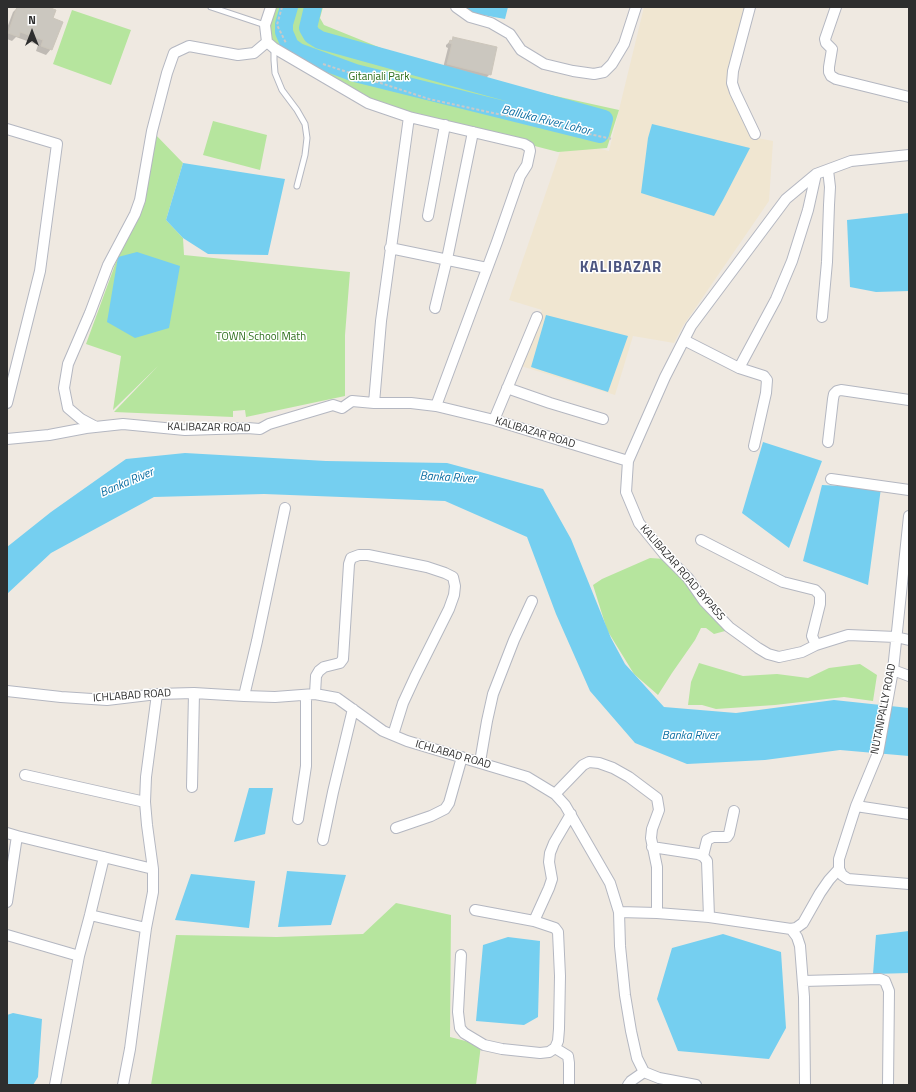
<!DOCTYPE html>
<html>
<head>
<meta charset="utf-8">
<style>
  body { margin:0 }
  #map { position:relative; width:916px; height:1092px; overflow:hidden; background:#efe9e1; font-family:"Titillium Web",sans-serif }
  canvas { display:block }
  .frame { position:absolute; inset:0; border:8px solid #2e2e2e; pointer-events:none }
  .north { position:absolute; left:12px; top:12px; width:40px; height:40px; -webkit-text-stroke:3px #fff; paint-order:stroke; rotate:0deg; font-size:11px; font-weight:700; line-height:16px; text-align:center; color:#2e2e2e }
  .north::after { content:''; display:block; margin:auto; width:14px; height:18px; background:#2e2e2e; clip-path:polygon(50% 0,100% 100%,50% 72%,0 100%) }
</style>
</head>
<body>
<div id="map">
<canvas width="916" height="1092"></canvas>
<div class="frame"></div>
<div class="north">N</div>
</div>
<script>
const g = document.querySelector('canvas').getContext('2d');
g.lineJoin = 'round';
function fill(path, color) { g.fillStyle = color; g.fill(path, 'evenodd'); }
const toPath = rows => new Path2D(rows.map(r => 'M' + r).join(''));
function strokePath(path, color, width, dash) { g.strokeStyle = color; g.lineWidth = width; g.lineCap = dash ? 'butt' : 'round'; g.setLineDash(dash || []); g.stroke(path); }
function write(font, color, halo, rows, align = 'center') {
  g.font = font + ' "Titillium Web",sans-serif'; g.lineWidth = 3; g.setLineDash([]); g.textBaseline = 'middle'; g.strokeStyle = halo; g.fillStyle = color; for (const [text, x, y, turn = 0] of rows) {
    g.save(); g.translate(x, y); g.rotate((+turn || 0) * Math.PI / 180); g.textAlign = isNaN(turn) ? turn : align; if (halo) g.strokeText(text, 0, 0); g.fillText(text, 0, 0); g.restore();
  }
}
fill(toPath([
  [644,7,746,7,726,82,752,137,773,141,769,201,683,326,674,343,633,336,615,395,521,366,542,310,509,300,564,140,609,151]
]), '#f0e6d1');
fill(toPath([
  [271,7,323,7,320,18,324,25,433,69,619,110,607,148,558,152,368,103,267,42],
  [72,10,131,30,111,85,53,64],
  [213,121,267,135,260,170,203,155],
  [153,132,183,163,166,220,183,238,184,255,350,272,345,335,345,396,246,417,245,410,233,411,233,417,114,412,158,366,113,410,121,356,86,344,123,243,141,201],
  [650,558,665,559,725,626,725,631,714,634,706,628,701,628,695,640,672,673,658,695,634,674,607,630,593,585,602,579],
  [699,663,743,676,777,674,808,678,829,668,860,664,877,675,873,701,844,697,775,705,716,709,702,705,688,705,691,682],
  [396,903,451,915,450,1037,481,1045,476,1085,151,1085,176,935,277,937,363,934]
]), '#b6e59e');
fill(toPath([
  [464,7,508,7,505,19,472,13],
  [652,124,750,148,723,200,714,216,641,193,648,138],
  [183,163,285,179,268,255,208,254,183,238,166,220],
  [909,213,909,291,876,292,850,287,847,220],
  [137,252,180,266,169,328,135,338,107,322,118,257],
  [546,315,628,336,608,392,531,367],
  [763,442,822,461,789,548,742,513],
  [185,453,326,461,447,463,543,489,571,539,611,638,625,664,664,707,736,713,834,700,909,708,909,756,840,750,765,760,687,764,635,743,590,691,556,614,527,537,445,501,264,494,154,497,51,553,7,594,7,547,51,512,126,459],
  [822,485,881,488,868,585,803,561],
  [249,788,273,788,265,834,234,842],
  [287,871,346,875,331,925,278,927],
  [191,874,255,881,249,928,175,920],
  [909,931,909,973,873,974,876,935],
  [723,934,781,952,786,1028,769,1059,678,1051,657,999,672,948],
  [508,937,540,941,538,1017,524,1025,476,1021,483,945],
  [13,1013,42,1019,38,1077,33,1085,7,1085,7,1015]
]), '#75cff0');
fill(toPath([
  [18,7,22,8,23,7,45,7,52,19,51,49,46,55,36,51,38,45,16,37,12,41,7,39,7,28,13,12],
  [454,38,490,74,486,78,443,68,448,48,446,47,446,45]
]), '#0003');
strokePath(toPath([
  [289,7,284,24,284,32,290,46,298,52,355,73,600,134,604,119,320,40,312,35,308,28,313,7]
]), '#75cff0', 18);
const building = toPath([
  [17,7,25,8,26,7,48,7,56,10,53,18,63,22,52,50,41,46,43,40,20,32,19,37,8,33,17,7],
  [453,37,497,47,491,75,447,64,452,44,449,43,450,40,452,41,453,37]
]);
fill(building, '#cbc7bf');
strokePath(building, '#cbc5ba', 1);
const lane = toPath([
  [211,7,265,25],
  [274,48,274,60,275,73,282,90,297,110,305,124,307,138,305,155,297,186]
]);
const street = toPath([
  [271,7,265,25,267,42,274,48,368,103,409,117,381,321,374,403],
  [456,7,470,17,491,23,510,34,521,50,544,64,573,71,594,74,604,72,612,64,624,44,636,7],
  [750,7,733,71,732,83,735,92,755,134],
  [836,7,825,39,826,43,832,49,829,67,829,72,831,76,836,79,909,97],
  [409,117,524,144,529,147,530,151,527,165,520,176,497,242,436,406],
  [7,129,57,144,40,271,7,403],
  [428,216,445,125],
  [390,248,487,268],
  [435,308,447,259,473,132],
  [822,317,827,262,829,205,830,187,828,170],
  [684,340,739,368,764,376,767,380,766,393,754,446],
  [739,368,776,299,792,261,808,210,816,174],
  [507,388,550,403,603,419],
  [494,420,537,317],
  [96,427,81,419,68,408,64,388,68,364,90,313,108,265,135,214,140,200,152,131,167,73,174,53,189,46,238,55,254,53,267,42],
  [7,439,49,435,86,428,123,424,185,430,247,428,260,429,269,424,333,405,342,408,352,401,374,403,411,403,436,406,494,420,628,461,665,377,691,326,786,199,816,174,851,161,909,155],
  [828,442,833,399,834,394,837,391,841,390,909,400],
  [628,461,626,492,639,523,665,555,688,578,704,601,729,627,758,648,768,654,779,657,802,652,816,645,848,635,896,637,909,640],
  [831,479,909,490],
  [909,516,893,670,878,753,856,806,839,859,839,869,842,875,848,879,909,884],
  [701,540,783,582,815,590,820,595,820,604,812,636,816,645],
  [893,670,909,676],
  [7,691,61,697,107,700,157,694,194,693,244,696,275,697,315,694,337,698,383,731,407,741,527,777,555,794,565,805,610,883,619,912,620,946,625,995,631,1031,637,1058,644,1072,659,1078,696,1085],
  [315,694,316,676,319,671,324,667,340,663,343,659,349,564,351,558,359,555,368,555,427,567,445,573,453,577,455,586,454,595,449,609,415,677,403,703,393,735],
  [244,696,257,641,285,508],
  [480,762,487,721,493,694,514,640,532,601],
  [25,775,145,802],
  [192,787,194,693],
  [555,794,583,765,589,762,599,763,613,768,629,777,657,798,659,810,652,829,651,838,657,867,657,913],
  [856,806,909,814],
  [298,819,306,766,306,695],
  [396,828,431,816,445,809,449,803,462,757],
  [7,833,17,836,7,902],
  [17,836,153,869,153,892,146,928,130,1049,123,1085],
  [323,840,333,792,353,709],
  [652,847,698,854,703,856,707,861,709,917],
  [703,856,707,840,713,837,727,837,729,834,734,811],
  [153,869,147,825,145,802,146,777,157,694],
  [619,912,657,913,709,917,791,929,796,928,803,923,820,893,829,880,839,869],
  [90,915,146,928],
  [534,921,549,888,552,879,549,862,550,853,554,843,571,814],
  [791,929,797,937,800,946,804,997,805,1085],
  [7,935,79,956],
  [461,955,458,1012,460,1028,464,1033,484,1045,502,1049,540,1053,549,1052,555,1048,558,1041,559,1029,560,976,558,932,555,928,534,921,475,910],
  [803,981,880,979,885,981,889,991,888,1085],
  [555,1048,568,1056,569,1063,569,1085],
  [55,1085,79,956,90,915,104,857],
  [628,1085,631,1081,644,1072]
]);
strokePath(lane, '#b4b7c1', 7);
strokePath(street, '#b4b7c1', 12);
strokePath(toPath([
  [282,7,277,25,286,43],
  [323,64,429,99,612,139]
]), '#c9c9c9', 2, [3, 2]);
strokePath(lane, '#fff', 5);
strokePath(street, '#fff', 10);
write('11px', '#2c6e1b', '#fff', [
  ["Gitanjali Park",379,77],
  ["TOWN School Math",261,337]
]);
write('11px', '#2e2e2e', '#fff', [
  ["KALIBAZAR ROAD",209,428,1],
  ["KALIBAZAR ROAD",535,433,17],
  ["KALIBAZAR ROAD BYPASS",682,573,49],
  ["ICHLABAD ROAD",132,696,-4],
  ["NUTANPALLY ROAD",884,709,-79],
  ["ICHLABAD ROAD",453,755,16]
]);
write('italic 12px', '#0d6fa3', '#fff', [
  ["Balluka River Lohor",546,121,14],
  ["Banka River",448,478,3],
  ["Banka River",127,483,-23],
  ["Banka River",690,736]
]);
g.letterSpacing = '1px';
write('bold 15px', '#4d5680', '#fff', [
  ["KALIBAZAR",621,268]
]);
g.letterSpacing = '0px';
</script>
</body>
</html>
